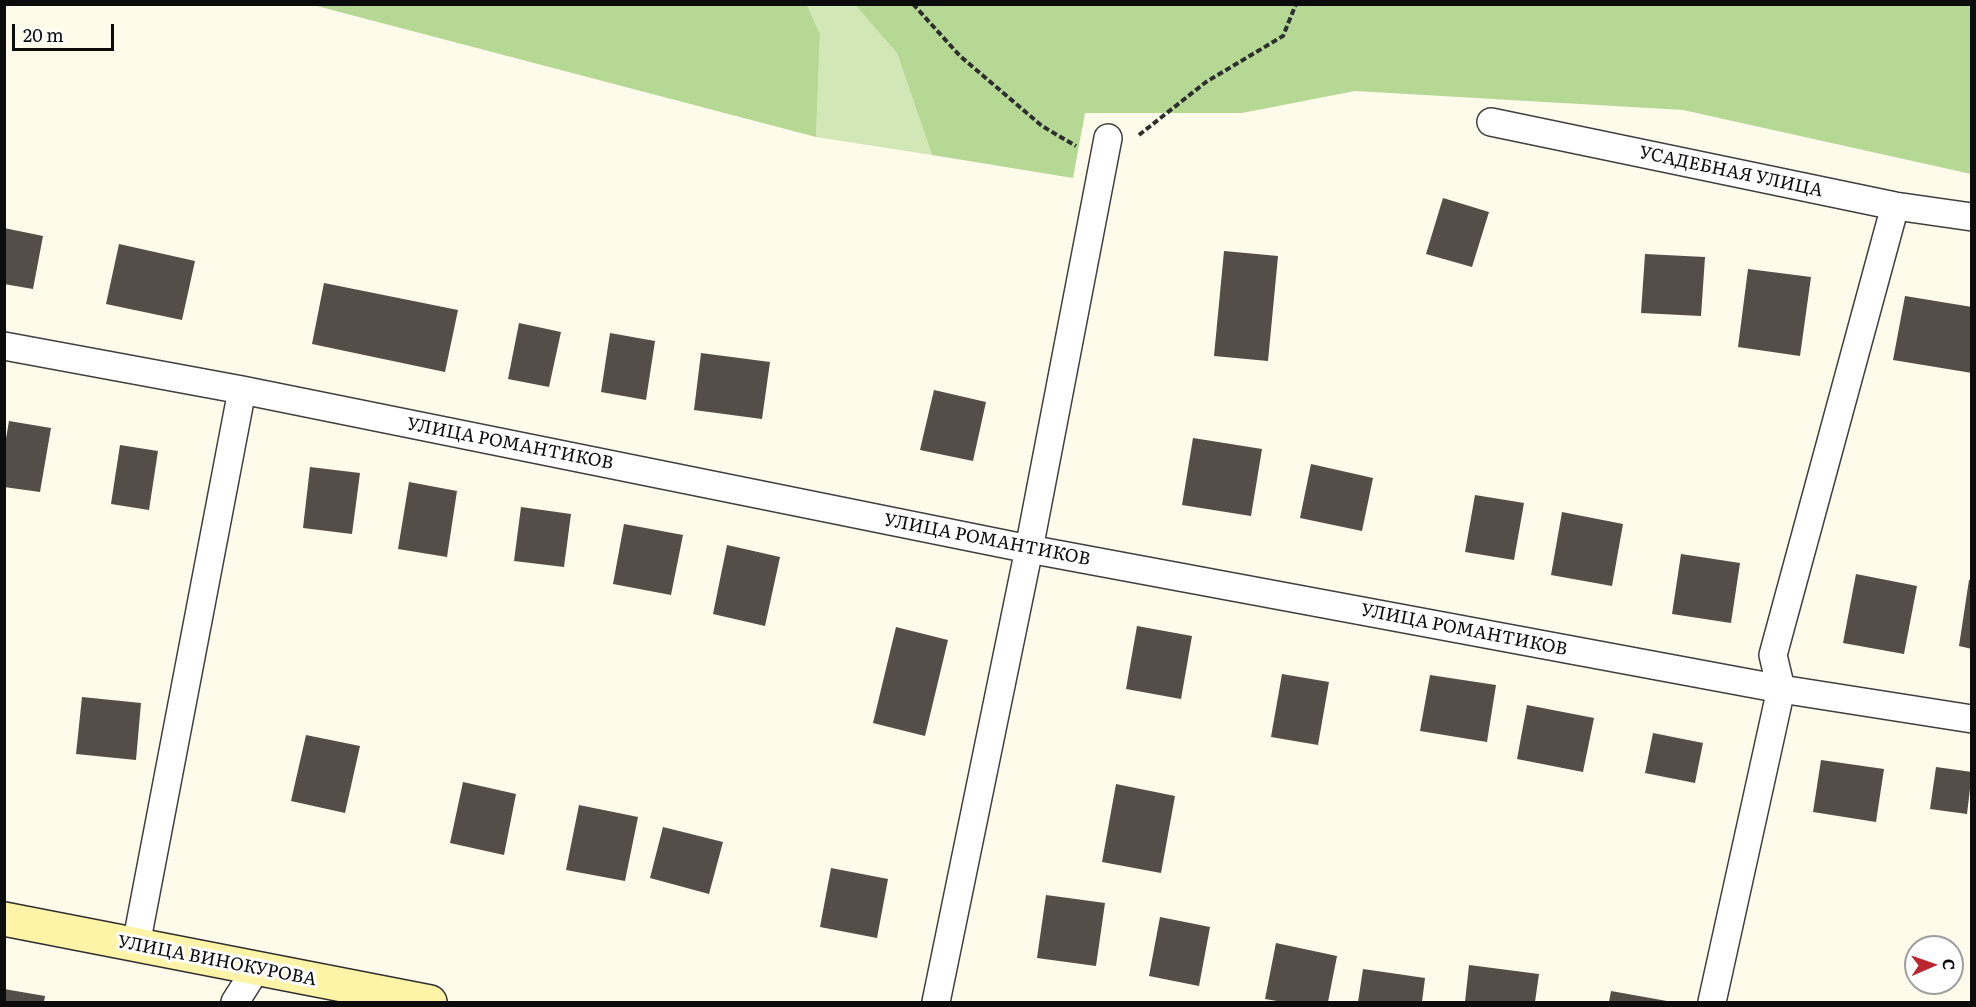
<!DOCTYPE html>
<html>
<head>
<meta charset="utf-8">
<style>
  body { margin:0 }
  #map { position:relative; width:1976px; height:1007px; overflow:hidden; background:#fffbeb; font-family:Literata,serif }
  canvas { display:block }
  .frame { position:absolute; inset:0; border:6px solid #0c0c0c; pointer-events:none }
  .north { position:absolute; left:1904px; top:935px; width:60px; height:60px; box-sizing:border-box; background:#fff; border:2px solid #9e9e9e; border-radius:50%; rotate:88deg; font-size:16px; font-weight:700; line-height:24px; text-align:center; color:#0c0c0c }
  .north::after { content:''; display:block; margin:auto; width:21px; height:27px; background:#bb252f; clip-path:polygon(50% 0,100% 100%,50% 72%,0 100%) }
  .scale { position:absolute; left:12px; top:24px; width:102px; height:27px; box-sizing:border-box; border:3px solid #0c0c0c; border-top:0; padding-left:8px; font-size:18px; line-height:21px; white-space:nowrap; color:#0c0c0c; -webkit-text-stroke:4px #fff; paint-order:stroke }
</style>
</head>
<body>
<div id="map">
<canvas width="1976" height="1007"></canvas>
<div class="frame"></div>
<div class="north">С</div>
<div class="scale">20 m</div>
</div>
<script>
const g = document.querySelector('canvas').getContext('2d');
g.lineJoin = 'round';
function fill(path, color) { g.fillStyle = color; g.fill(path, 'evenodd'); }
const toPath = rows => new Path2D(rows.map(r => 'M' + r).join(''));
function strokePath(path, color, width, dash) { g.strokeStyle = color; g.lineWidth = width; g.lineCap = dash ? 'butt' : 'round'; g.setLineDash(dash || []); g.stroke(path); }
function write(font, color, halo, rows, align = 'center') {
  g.font = font + ' Literata,serif'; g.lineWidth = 6; g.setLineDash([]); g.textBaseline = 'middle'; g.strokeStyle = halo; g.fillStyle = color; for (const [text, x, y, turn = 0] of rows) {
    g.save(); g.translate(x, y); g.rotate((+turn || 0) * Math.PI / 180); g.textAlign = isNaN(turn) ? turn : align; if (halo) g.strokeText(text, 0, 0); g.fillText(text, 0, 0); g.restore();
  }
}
fill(toPath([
  [807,5,855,5,897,53,932,155,816,137,820,34]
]), '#d1e8b6');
fill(toPath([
  [313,5,807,5,820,34,816,137],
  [855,5,1971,5,1971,174,1683,110,1355,91,1242,113,1085,113,1073,178,932,155,897,53]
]), '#b5d995');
fill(toPath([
  [1443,198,1489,212,1472,267,1426,254],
  [4,228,43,236,33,289,4,284],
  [119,244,195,261,182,320,106,304],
  [1224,251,1278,256,1268,361,1214,356],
  [1645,254,1705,257,1701,316,1641,313],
  [1748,269,1811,277,1800,356,1738,347],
  [324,283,458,310,445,372,312,344],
  [1905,296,1972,307,1972,373,1893,360],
  [519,323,561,332,549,387,508,379],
  [610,333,655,341,646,400,601,392],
  [701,353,770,362,762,419,694,410],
  [934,390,986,402,973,461,920,450],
  [9,421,51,428,40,492,4,487,4,450],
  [1193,438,1262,449,1251,516,1182,505],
  [120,445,158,451,149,510,111,504],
  [1311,464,1373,478,1362,531,1300,518],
  [310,467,360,473,352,534,303,528],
  [409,482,457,491,447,557,398,549],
  [1475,495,1524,503,1514,560,1465,552],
  [521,507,571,514,564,567,514,561],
  [1562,512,1623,524,1612,586,1551,575],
  [624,524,683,535,671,595,613,584],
  [727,545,780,557,765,626,713,614],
  [1681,554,1740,563,1731,623,1672,614],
  [1856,574,1917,586,1904,654,1843,643],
  [1969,580,1972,580,1972,649,1959,646],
  [1137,626,1192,636,1181,699,1126,689],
  [896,627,948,640,925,736,873,723],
  [1282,674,1329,682,1318,745,1271,737],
  [1430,675,1496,685,1487,742,1420,731],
  [82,697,141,703,136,760,76,754],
  [1527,705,1594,718,1583,772,1517,759],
  [1653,733,1703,743,1695,783,1645,773],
  [306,735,360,746,345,813,291,801],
  [1821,760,1884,769,1876,822,1813,812],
  [1936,767,1972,772,1967,814,1930,809],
  [463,782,516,794,504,855,450,843],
  [1116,784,1175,796,1161,873,1102,862],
  [579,805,638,817,625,881,566,870],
  [663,827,723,842,709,894,650,878],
  [831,868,888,879,877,938,820,927],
  [1046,895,1105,903,1096,966,1037,958],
  [1160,917,1210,927,1199,986,1149,976],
  [1276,943,1337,956,1328,1002,1283,1002,1265,999],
  [1469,965,1539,974,1535,1002,1465,1002],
  [1363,969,1425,978,1422,1002,1358,1002],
  [4,989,45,996,44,1002,4,1002],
  [1611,991,1667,1001,1667,1002,1609,1002]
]), '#554d48');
const street = toPath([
  [1491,122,1895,206,1972,217],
  [4,346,242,390,1029,549,1781,689,1972,719],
  [136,945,242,390],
  [235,1002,256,969],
  [936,1002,1029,549,1108,138],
  [1712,1002,1781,689,1773,655,1895,206]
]);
const secondary = toPath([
  [4,919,430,1002]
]);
strokePath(street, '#3f3f3f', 30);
strokePath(secondary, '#2e2e2e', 36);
strokePath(toPath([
  [913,4,960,56,1042,126,1076,146],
  [1139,135,1206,82,1283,36,1296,4]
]), '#2e2e2e', 4, [6, 3]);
strokePath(street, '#fff', 27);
strokePath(secondary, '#fef3a7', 33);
write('18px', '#0c0c0c', '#fff', [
  ["УСАДЕБНАЯ УЛИЦА",1731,172,12],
  ["УЛИЦА РОМАНТИКОВ",510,444,11],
  ["УЛИЦА РОМАНТИКОВ",987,540,11],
  ["УЛИЦА РОМАНТИКОВ",1464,630,11],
  ["УЛИЦА ВИНОКУРОВА",217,961,11]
]);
</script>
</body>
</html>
